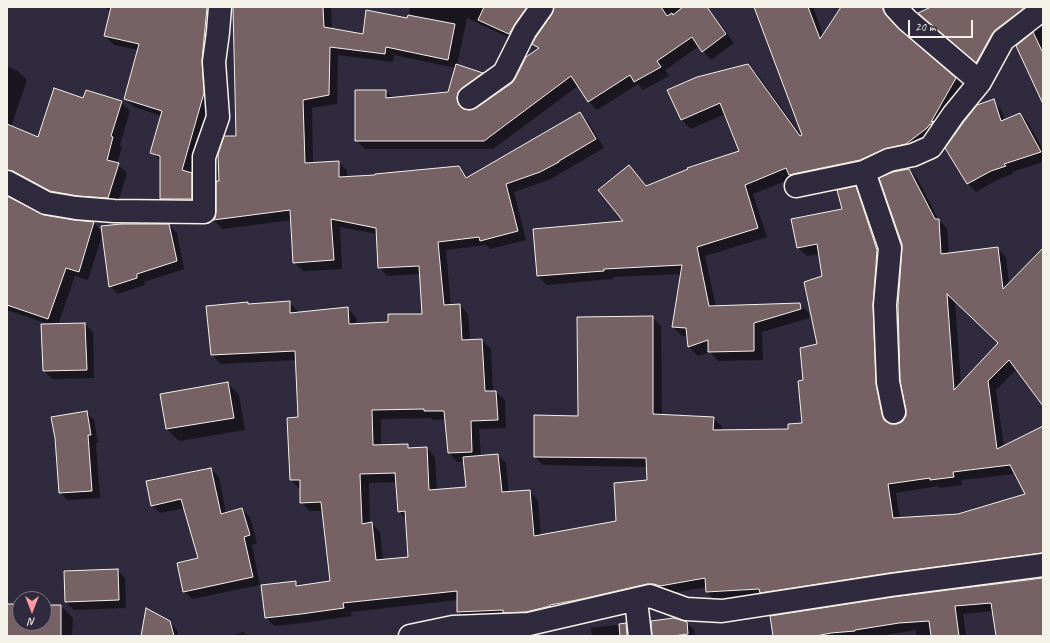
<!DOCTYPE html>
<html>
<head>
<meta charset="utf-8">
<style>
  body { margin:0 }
  #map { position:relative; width:1050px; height:643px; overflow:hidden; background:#2f2a3d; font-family:Caveat,sans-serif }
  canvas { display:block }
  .frame { position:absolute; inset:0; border:8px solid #f4f1e8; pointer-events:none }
  .north { position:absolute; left:12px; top:591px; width:40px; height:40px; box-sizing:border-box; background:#2f2a3d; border:1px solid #7e7a81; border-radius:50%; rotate:180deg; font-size:11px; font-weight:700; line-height:16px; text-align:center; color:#f4f1e8 }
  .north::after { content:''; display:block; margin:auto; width:14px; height:18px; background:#ff9aa2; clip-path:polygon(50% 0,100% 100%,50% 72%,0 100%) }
  .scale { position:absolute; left:908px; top:20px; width:65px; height:18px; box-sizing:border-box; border:2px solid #f4f1e8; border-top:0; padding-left:5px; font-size:12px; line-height:14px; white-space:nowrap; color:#f4f1e8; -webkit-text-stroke:3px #2f2a3d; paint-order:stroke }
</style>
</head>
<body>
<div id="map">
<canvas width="1050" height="643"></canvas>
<div class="frame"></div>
<div class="north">N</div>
<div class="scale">20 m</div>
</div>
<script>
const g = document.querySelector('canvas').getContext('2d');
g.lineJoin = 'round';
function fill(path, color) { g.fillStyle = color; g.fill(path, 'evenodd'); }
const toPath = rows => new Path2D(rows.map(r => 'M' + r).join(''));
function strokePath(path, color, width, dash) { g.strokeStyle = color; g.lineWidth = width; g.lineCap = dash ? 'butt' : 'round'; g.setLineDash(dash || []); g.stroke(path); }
fill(toPath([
  [103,7,220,7,212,102,191,174,200,183,200,208,170,207,161,199,160,161,152,152,162,116,134,107,125,99,138,50,114,45,105,36,111,11],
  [234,7,331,7,332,30,363,35,408,19,410,7,542,7,518,42,467,18,457,65,483,73,491,82,466,102,465,108,466,111,477,109,512,84,539,49,533,44,553,15,555,7,708,7,734,43,711,60,699,46,665,70,669,76,643,90,638,84,597,110,589,102,578,86,493,149,365,149,356,140,385,91,393,98,448,93,456,68,394,55,393,62,338,55,337,104,312,108,313,163,338,162,347,170,347,177,376,176,458,167,468,178,579,113,588,122,604,148,549,180,514,192,526,240,490,249,486,245,446,250,451,306,460,305,468,314,470,340,482,340,491,349,493,392,496,392,505,400,506,428,479,429,481,457,498,455,506,463,509,493,529,491,538,500,541,536,617,522,648,481,648,467,543,465,535,457,579,417,652,317,661,326,662,415,714,418,722,427,722,431,789,430,803,424,804,381,818,344,823,277,820,254,807,256,798,248,843,209,855,188,864,196,886,259,884,394,890,424,897,425,903,422,907,417,909,170,917,178,939,221,947,228,949,254,997,248,1006,257,1009,284,1043,264,1043,405,1017,369,996,390,1004,447,1043,427,1043,562,769,601,716,601,707,592,707,587,591,607,467,620,458,611,458,600,351,612,352,616,310,622,274,626,266,617,295,582,300,587,332,582,323,511,310,511,301,502,301,488,299,488,291,480,299,418,296,360,221,364,212,355,248,303,249,305,289,302,298,311,298,313,347,308,356,317,357,324,389,323,424,315,420,274,387,276,379,267,377,234,340,227,342,269,303,271,294,262,292,220,222,229,214,220,216,218,220,183,237,137],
  [955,301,999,343,961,384],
  [431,418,433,420,446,419,449,453,457,462,464,461,467,488,437,490,435,457,427,448,411,449,407,445,381,446,381,419],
  [1015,474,1026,495,958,515,900,519,896,493,938,486,940,488,962,485,961,480],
  [397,482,399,511,406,519,409,558,383,561,380,532,371,523,370,524,369,483],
  [755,7,813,7,823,35,842,7,890,7,891,19,894,25,901,32,956,79,965,88,915,153,793,178,753,194,767,237,705,256,716,307,799,304,809,313,809,318,762,332,763,360,718,361,710,352,698,356,689,347,688,336,682,336,673,327,681,274,613,277,613,279,547,285,538,276,625,222,629,166,647,186,741,151,725,114,691,129,682,120,668,91,748,65,757,74,804,139],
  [932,121,934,123,929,129,928,128],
  [934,7,1043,7,986,71,929,22],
  [1043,26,1043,87,1017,46],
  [7,66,18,71,27,80,11,127,38,139,84,99,121,102,130,111,120,145,122,147,117,164,127,173,117,206,87,204,7,183],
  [993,101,1001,109,1005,120,1020,114,1028,122,1043,150,1043,162,1012,172,1013,174,999,179,976,192,968,184,946,148],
  [7,197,40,215,74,221,94,223,102,232,169,225,177,233,184,269,144,282,145,285,118,294,110,286,103,232,88,280,75,276,58,325,85,324,93,332,94,378,52,379,44,371,42,325,51,325,7,310],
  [227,383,239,395,245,430,179,441,167,429,161,394],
  [86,412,94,420,98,443,96,443,100,498,68,500,60,493],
  [211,469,219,477,226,513,242,509,250,517,257,543,252,545,260,585,192,599,184,591,199,559,185,508,160,513,152,505],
  [117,570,125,578,126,608,74,610,66,602],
  [1043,579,1043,636,997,636,993,611,963,614,966,636,916,636,916,630,880,636,774,636],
  [7,605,20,605,20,623,44,623,44,606,61,606,73,618,72,636,7,636],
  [169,622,177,630,179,636,142,636],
  [686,622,694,630,695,636,653,636],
  [626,624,633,632,633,636,592,636,591,628],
  [244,632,247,636,230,636]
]), '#0007');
const building = toPath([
  [111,7,207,7,202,60,204,93,182,170,192,173,192,199,160,199,160,156,150,153,162,111,124,99,139,44,104,36,111,7],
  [233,7,323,7,324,27,363,34,366,10,407,18,408,15,455,24,448,60,386,47,385,54,330,47,329,95,303,100,305,163,339,161,339,177,375,175,375,174,459,166,466,178,580,112,596,139,559,161,559,162,540,172,506,184,518,231,480,241,479,237,438,242,444,305,460,304,462,340,482,339,485,391,496,391,498,420,471,421,472,452,448,453,444,411,424,411,424,409,372,410,373,445,408,444,408,448,427,447,429,490,466,487,463,457,498,454,502,492,530,490,534,536,616,521,614,483,647,480,646,458,534,457,534,415,578,416,577,317,653,316,653,414,714,417,713,430,788,429,788,424,802,423,798,381,803,380,800,348,817,344,804,282,822,276,817,244,797,248,791,219,842,209,837,190,856,186,877,250,873,305,876,384,882,414,884,420,890,424,897,424,902,422,906,416,906,410,900,381,898,305,902,249,902,244,879,178,893,172,909,169,935,219,939,219,941,254,998,247,1003,289,1043,248,1043,406,1009,360,988,381,997,449,1043,426,1043,553,889,573,760,593,759,589,706,592,705,578,660,586,654,584,647,584,582,599,550,605,550,606,526,612,503,613,503,610,457,612,457,591,343,603,344,608,301,614,265,618,261,585,296,581,296,586,330,581,321,502,300,503,300,480,290,480,287,418,298,417,295,351,211,355,206,306,248,302,248,304,290,301,290,313,348,307,349,324,388,322,388,314,422,314,419,266,378,268,376,228,331,219,334,260,293,263,290,210,213,220,215,218,216,212,216,181,219,181,218,154,224,136,236,136,233,7],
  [947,294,998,343,954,390,947,294],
  [1010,465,1025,494,958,514,893,518,888,484,930,478,930,480,954,477,953,472,1010,465],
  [395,473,398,512,405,511,408,557,376,560,372,522,362,524,360,474,395,473],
  [484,7,527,7,515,24,509,34,478,20,484,7],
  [554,7,661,7,667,16,672,13,673,15,683,7,707,7,726,34,702,52,692,37,657,61,661,67,634,82,630,75,588,102,571,76,484,141,355,141,355,90,386,90,386,98,448,92,456,64,483,73,462,88,458,93,457,99,459,105,463,109,470,110,476,108,512,83,515,79,526,57,539,48,532,44,536,37,552,14,554,7],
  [754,7,808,7,820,39,841,7,883,7,883,10,886,15,898,28,956,78,931,122,934,121,931,125,930,124,927,128,906,144,884,149,860,160,793,174,789,175,786,168,745,185,758,228,697,247,709,306,800,303,801,309,754,323,754,351,708,352,708,340,688,347,686,328,672,327,682,265,604,269,604,271,537,276,533,229,623,221,598,190,629,165,646,186,688,169,687,168,739,151,720,103,681,120,667,90,697,77,748,64,800,136,802,135,754,7],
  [931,7,1022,7,1023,9,995,30,992,34,976,63,918,13,931,7],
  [1033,32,1043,53,1043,104,1016,46,1033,32],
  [54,88,83,98,86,90,122,101,111,136,113,137,107,160,119,163,108,198,78,196,50,191,13,171,7,170,7,124,38,137,54,88],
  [994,99,1001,121,1020,113,1041,152,1004,164,1006,166,991,171,967,184,945,148,963,123,977,105,994,99],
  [7,196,44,215,74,220,94,222,79,272,66,268,48,319,7,305,7,196],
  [121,224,169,224,177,261,137,274,137,278,109,287,101,226,121,224],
  [85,323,87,370,43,371,41,324,85,323],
  [228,382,234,418,166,429,160,394,228,382],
  [87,411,91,435,88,435,92,491,59,493,55,438,51,417,87,411],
  [211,468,221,514,242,508,250,535,244,537,253,577,183,592,177,563,198,558,181,499,151,506,146,481,211,468],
  [118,569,119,600,65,602,64,571,118,569],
  [1043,578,1043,636,996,636,991,603,955,606,959,636,931,636,929,621,899,623,855,630,855,631,831,633,816,636,773,636,770,616,893,597,1043,578],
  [7,604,20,604,20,623,44,623,44,605,61,605,61,636,7,636,7,604],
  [146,608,170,621,174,636,141,636,146,608],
  [674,618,687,622,688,634,673,636,652,636,651,621,674,618],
  [626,623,627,636,620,636,619,624,626,623]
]);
fill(building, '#766164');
strokePath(building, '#f4f1e8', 1);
const minor = toPath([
  [895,7,907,20,980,82],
  [469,98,504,73,525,31,542,7],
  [864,172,890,248,885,305,888,382,894,412],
  [7,182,46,203,76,208,114,211,204,212,204,157,218,117,214,62,218,32,220,7],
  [796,186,864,172,889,160,913,155,931,147,953,115,980,82,1003,40,1039,12,1042,7],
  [636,600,640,636],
  [410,636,453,627,529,624,650,596,686,609,722,611,891,585,1043,565]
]);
strokePath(minor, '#f4f1e8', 25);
strokePath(minor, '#2f2a3d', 22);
</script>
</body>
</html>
